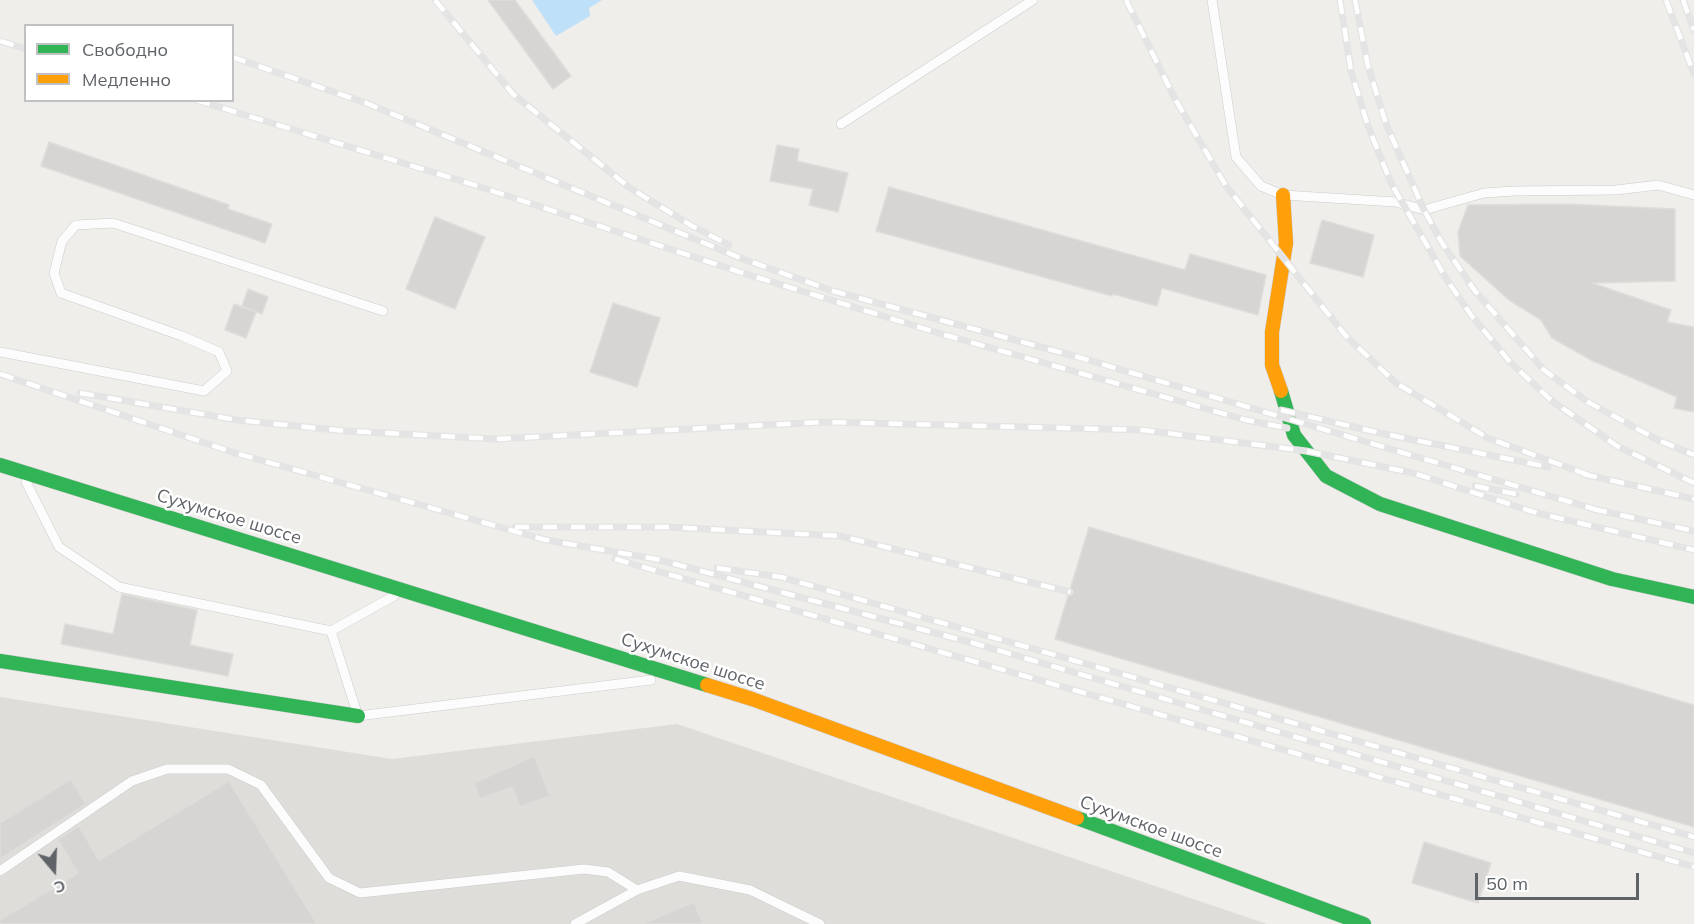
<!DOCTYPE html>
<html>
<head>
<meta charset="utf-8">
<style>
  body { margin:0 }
  #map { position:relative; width:1694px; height:924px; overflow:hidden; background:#efeeea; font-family:Mulish,sans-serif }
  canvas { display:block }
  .legend { position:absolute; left:24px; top:24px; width:210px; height:78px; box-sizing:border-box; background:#fff; border:2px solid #bfc1c3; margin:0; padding:8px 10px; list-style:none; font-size:18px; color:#5f6368 }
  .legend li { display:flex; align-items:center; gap:12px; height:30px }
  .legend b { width:30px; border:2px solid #bfc1c3 }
  .north { position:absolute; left:24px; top:840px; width:60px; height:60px; -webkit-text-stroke:4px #fff; paint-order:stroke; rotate:161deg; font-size:16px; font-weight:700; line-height:24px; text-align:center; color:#5f6368 }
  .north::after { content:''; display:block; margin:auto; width:21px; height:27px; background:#5f6368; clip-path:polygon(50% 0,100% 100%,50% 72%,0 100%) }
  .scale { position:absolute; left:1475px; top:873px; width:164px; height:27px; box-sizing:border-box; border:3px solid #5f6368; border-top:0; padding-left:8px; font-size:18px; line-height:21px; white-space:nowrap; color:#5f6368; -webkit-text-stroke:4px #fff; paint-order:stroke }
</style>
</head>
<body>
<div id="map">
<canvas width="1694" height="924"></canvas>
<ul class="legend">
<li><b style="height:8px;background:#30b455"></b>Свободно</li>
<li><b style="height:8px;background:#ff9f0a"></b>Медленно</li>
</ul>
<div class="north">С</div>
<div class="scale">50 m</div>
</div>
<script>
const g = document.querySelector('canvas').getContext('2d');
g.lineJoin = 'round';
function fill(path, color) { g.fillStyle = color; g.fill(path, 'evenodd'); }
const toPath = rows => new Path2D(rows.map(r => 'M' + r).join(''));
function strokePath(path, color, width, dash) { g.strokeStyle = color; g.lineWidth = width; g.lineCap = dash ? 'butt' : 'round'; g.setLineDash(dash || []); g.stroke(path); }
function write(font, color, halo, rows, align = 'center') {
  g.font = font + ' Mulish,sans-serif'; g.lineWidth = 5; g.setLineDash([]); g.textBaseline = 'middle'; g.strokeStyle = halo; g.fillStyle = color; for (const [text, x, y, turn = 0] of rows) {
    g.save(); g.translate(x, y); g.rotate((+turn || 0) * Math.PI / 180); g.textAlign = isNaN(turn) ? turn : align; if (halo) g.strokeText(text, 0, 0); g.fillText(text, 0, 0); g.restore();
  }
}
fill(toPath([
  [0,697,392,759,677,724,1267,924,0,924]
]), '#dfddda');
fill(toPath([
  [532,0,602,0,589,8,590,16,556,36]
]), '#bfe0f9');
const building = toPath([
  [488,0,515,0,571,76,553,89,488,0],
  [49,142,229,205,228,209,272,224,265,243,41,166,49,142],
  [777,145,799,149,797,161,848,173,838,212,809,205,813,189,770,181,777,145],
  [889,187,1185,270,1190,254,1266,275,1258,315,1162,288,1157,306,1113,294,1112,296,876,231,889,187],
  [1566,204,1675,209,1675,281,1592,283,1671,310,1667,322,1694,327,1694,412,1674,408,1677,397,1593,361,1552,338,1541,320,1509,300,1460,256,1458,232,1468,205,1566,204],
  [435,217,485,237,455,309,406,289,435,217],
  [1322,220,1374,235,1363,277,1310,263,1322,220],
  [248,289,268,297,262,314,242,306,248,289],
  [613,303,660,318,637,387,590,372,613,303],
  [234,304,256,312,246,338,225,330,234,304],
  [1089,527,1694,705,1694,827,1055,639,1089,527],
  [122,594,197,610,190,645,233,654,228,676,61,644,65,624,113,634,122,594],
  [534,756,550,796,520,807,512,787,480,799,474,783,534,756],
  [71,779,86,804,0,859,0,823,71,779],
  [229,781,317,924,0,924,0,920,78,873,58,840,79,826,99,860,229,781],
  [1424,842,1491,863,1478,903,1412,883,1424,842],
  [694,902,703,924,642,924,694,902]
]);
fill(building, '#d6d5d3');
strokePath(building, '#deddd9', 1.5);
const lane = toPath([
  [1212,0,1236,157,1261,186,1283,195,1396,202,1424,210,1484,193,1515,191,1616,190,1658,185,1694,195],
  [841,124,1033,0],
  [0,352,204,391,227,371,219,352,182,336,61,293,54,273,62,241,76,225,113,223,383,311],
  [26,482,59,547,119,587,331,631,394,596],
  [331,631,358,716,651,680],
  [0,871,132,781,167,769,228,769,261,785,329,878,360,893,584,869,608,872,637,890],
  [575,924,637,890,679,876,750,890,820,924]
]);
const fast = toPath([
  [1281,391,1294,435,1326,476,1380,504,1612,579,1694,597],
  [0,465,707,685],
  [0,661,358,716],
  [1077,818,1364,924]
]);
const slow = toPath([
  [1281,391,1272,365,1272,332,1286,243,1283,195],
  [707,685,752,699,1077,818]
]);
strokePath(lane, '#cbcccc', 10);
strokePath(fast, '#cacacb', 15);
strokePath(slow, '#cacacb', 15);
strokePath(lane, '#fdfcfc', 9);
strokePath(fast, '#30b455', 14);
strokePath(slow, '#ff9f0a', 14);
const rail = toPath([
  [435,0,513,94,630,188,692,226,729,245],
  [1126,0,1174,97,1226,186,1345,335,1396,383,1488,438,1591,476],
  [1340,0,1351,71,1368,126,1391,183,1447,280,1471,315,1510,362,1552,401,1617,446,1694,483],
  [1355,0,1368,66,1386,124,1424,210,1442,243,1475,291,1544,370,1588,402,1658,440,1694,455],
  [1666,0,1694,74],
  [1683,0,1694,30],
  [0,41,26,49],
  [232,57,366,103,743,259,833,291,1078,357,1601,511],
  [196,100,465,182,746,274,945,335,1246,420,1287,428],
  [0,374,235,453,546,540,656,559,973,643,1694,853],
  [80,393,237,420,346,431,495,439,824,422,1142,430,1306,451,1413,473,1537,513,1694,550],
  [1281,410,1380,433,1548,467],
  [1583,474,1694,499],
  [1475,486,1516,494],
  [1593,509,1694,531],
  [515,527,667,527,840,536,1070,592],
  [615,559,1694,867],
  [717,568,781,577,1694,837]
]);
strokePath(rail, '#e4e4e4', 7);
strokePath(rail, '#fff', 4.5, [14]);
write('18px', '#5f6368', '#fff', [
  ["Сухумское шоссе",229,517,17],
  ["Сухумское шоссе",693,662,18],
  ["Сухумское шоссе",1151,827,20]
]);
</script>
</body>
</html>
